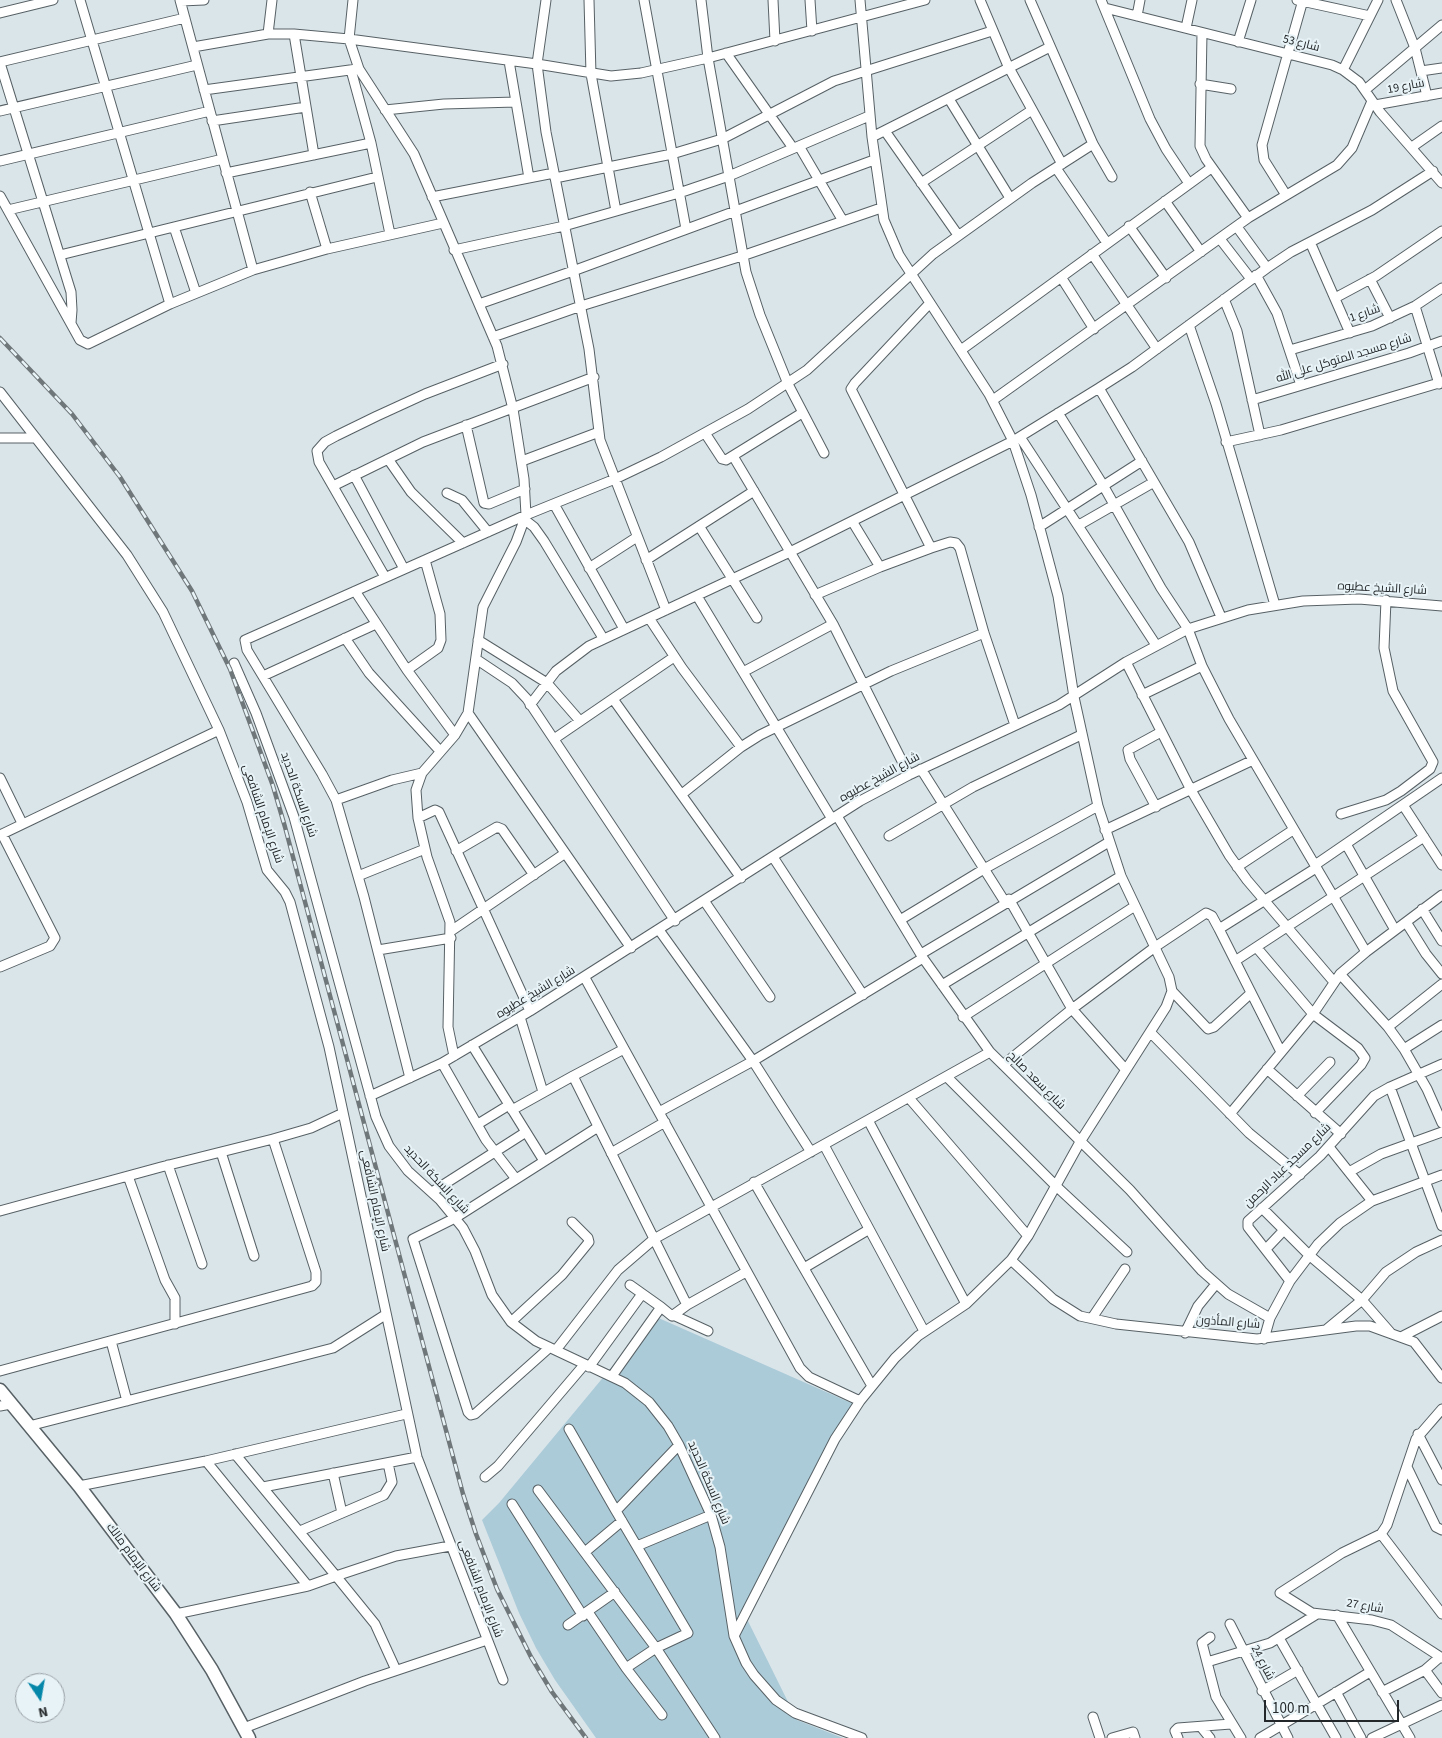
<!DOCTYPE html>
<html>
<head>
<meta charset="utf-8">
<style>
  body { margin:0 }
  #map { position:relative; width:1442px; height:1738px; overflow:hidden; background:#dae5ea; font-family:"Source Sans 3",sans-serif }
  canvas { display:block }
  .north { position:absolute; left:15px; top:1673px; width:50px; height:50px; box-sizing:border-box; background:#e7f3f7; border:1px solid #99a1a5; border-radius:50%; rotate:168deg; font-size:14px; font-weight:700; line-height:20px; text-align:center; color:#232729 }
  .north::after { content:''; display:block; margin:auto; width:18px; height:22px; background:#0587a9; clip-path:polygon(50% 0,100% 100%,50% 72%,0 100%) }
  .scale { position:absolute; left:1264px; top:1700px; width:135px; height:22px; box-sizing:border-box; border:2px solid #232729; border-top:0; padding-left:6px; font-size:15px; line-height:18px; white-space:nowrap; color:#232729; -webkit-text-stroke:4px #e7f3f7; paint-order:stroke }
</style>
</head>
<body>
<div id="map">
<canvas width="1442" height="1738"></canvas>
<div class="north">N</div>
<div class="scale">100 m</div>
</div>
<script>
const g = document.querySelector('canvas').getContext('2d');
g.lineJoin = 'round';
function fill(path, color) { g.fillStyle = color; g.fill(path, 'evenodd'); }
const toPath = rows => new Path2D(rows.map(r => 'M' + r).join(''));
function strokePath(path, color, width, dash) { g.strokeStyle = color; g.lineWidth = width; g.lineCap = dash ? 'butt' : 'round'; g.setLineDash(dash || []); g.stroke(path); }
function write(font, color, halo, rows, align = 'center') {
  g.font = font + ' "Source Sans 3",Cairo,sans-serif'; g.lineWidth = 4; g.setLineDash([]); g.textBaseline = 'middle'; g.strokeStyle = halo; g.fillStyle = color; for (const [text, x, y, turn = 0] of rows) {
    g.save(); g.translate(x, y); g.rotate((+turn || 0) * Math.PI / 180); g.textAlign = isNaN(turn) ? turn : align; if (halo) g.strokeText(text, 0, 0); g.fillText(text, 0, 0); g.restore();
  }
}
fill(toPath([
  [654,1316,858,1406,743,1611,797,1720,843,1738,596,1738,555,1680,536,1648,519,1613,482,1520,499,1503]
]), '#accbd8');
const street = toPath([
  [80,0,170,304],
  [180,0,253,270],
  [353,0,349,39,359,69,414,154,497,346,513,409,524,479,526,515,516,542,483,607,468,713,455,735,422,773,416,790,418,818,427,857,450,922,448,1027,454,1056],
  [589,0,591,74,616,211],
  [644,0,686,229],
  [701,0,708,58,746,272,760,315,788,384,824,453],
  [773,0,775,41],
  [810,0,812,31],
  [980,0,1008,66,1062,164],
  [1030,0,1093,144,1112,177],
  [1101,0,1150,119,1166,149,1188,182],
  [1297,0,1370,16],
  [1396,0,1415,48,1427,96],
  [181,1,204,0],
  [1105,8,1332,65,1343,70,1359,82,1380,112,1442,183],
  [0,13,53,0],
  [1137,16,1140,0],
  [1186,28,1192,0],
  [1202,33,1200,146,1206,159,1248,218],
  [268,34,272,0],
  [294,34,314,155],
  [1238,42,1251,0],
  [193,47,268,34,294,34,349,39,537,64,546,0],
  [726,53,793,148],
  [509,61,529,178],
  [0,62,185,18],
  [0,63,71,292,72,310,71,323],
  [351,70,371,143,390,234],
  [1343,70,1378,0],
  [1421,71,1442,68],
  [1200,84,1231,89],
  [204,90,357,69],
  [1365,90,1442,25],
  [949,99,1010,198],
  [1375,105,1442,93],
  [385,110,444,104,516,102],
  [0,111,197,65],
  [212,121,306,107],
  [885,131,958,235],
  [872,137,1050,47],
  [799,146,843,221],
  [1412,147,1442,126],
  [0,161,210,111],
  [1056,168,1107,243],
  [226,173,371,143],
  [555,178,672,154,722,139,834,81,992,31],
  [921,183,1032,110],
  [310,192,327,249],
  [1286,195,1264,160,1262,145,1303,0],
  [0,196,80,340,88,344,170,304,253,270,327,249,443,223],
  [432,197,554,173],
  [1165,201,1201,252],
  [8,210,223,159],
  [1129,226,1166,278],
  [174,227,196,293],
  [1237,227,1267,268],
  [1220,239,1251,279],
  [1310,242,1350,333],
  [454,250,564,226,679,193,729,176,869,116],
  [1092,254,1157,349],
  [60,255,377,177],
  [1256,275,1277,313,1301,385],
  [1061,277,1094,329],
  [1370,279,1390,318],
  [1335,298,1376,276,1442,231],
  [1224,299,1237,331,1260,435],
  [930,303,855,383,851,389,931,548],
  [479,304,573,271,874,160],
  [1415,306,1439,384],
  [1189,325,1216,404,1275,605],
  [493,337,581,306,742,256,881,208],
  [961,350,1211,168],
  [1290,350,1372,326,1415,306,1442,288],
  [1099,388,1132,367,1267,268,1291,252,1372,210,1433,171],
  [0,392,127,555,163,612,219,730,247,802,267,870,285,892,290,902,329,1047,417,1457,503,1680],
  [993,400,1248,218,1337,165,1352,148,1372,101],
  [1252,400,1409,353,1442,341],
  [1058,413,1103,485,1161,588,1188,629,1202,666,1229,719,1366,952],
  [466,425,484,503,489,504,525,489],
  [705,433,722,459,726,460,802,413],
  [1020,437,1156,645],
  [0,438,36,438],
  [1226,442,1281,430,1442,382],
  [733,456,833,624,909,775],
  [388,459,411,492,463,543],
  [522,461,599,432],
  [354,475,404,569],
  [333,486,423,442,594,377],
  [447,493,462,500,488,532],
  [554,504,624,629],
  [525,520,534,527,544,541,603,638],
  [852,521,880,567],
  [1079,525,1154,482],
  [699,526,757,618],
  [1039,527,1142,461],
  [646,560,754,491],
  [589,568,637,537],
  [385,577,319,462,317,451,325,442,336,436,377,416,425,394,503,364],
  [355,591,407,670,455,735],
  [815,595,880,567,931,548,950,542,956,543,960,548,984,633,1015,725],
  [697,596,832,819],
  [666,610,600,440,589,349,546,132,537,64,611,76,641,73,708,58,925,0],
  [649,618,682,668,741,747],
  [345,638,369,673,440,751],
  [478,640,547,683,580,721],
  [476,659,512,683,527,699,675,921],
  [1126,662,1191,790,1229,855,1247,880,1334,982],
  [234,663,256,713,294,817,376,1117,389,1146,408,1171,440,1200,463,1228,475,1251,492,1295,511,1322,536,1341,625,1383,649,1402,668,1426,679,1445,711,1515,720,1547,734,1636,746,1663,754,1675,776,1700,795,1713,862,1738],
  [407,670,438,648,441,640,440,614,425,560],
  [743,672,833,624],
  [263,676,376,624],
  [1142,695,1202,666],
  [613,699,741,878],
  [530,705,556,671,589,646,790,552,1013,441,1099,388,1189,542,1221,617],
  [468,713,631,948],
  [554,739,674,657],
  [921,769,1005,902],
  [0,778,22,823],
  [682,794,741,747,760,735,891,671,984,633],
  [336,800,392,780,422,773],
  [1403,805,1442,865],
  [1156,807,1130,759,1128,750,1161,732],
  [1341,814,1386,800,1401,791,1430,769,1433,762,1393,691,1384,648,1386,600],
  [837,816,923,958,990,1052,1130,1190,1202,1271,1228,1294,1270,1318],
  [418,818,435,810,439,812,530,1011],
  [1105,830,1251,761],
  [0,835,219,730],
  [889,836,973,787,1081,735],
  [1346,844,1395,930],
  [456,851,497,827,502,829,534,875],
  [773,857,863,995],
  [1315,865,1442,778],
  [1237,867,1293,830],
  [358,876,425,849],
  [1009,899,1072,1009,1126,1070],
  [705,902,770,997],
  [1422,909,1442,941],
  [900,920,984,869,1098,806],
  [1406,922,1426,954,1442,974],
  [1219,929,1316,868],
  [659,930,753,1061,811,1152],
  [451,931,564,854],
  [1257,948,1313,1014,1358,1048,1365,1058,1361,1065,1315,1113],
  [378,950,451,938],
  [921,954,1109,842],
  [1235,961,1424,837],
  [0,967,50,946,55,938,2,834],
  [1340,974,1388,1027,1404,1049,1427,1089,1442,1123],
  [585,978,800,1368,809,1377,860,1401],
  [942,985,1121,876],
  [1172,991,1208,1029,1214,1027,1250,994],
  [520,1017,543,1092],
  [963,1017,1135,906],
  [1388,1027,1442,984],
  [1151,1033,1249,1133,1300,1175],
  [472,1045,544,1161],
  [1404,1049,1442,1025],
  [442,1063,486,1140,516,1179],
  [1003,1065,1072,1009,1155,947,1206,913,1212,916,1219,929,1281,1052],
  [1267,1069,1341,1134],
  [573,1076,624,1049],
  [947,1077,1056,1186,1127,1252],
  [410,1078,364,897,336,800,322,774,247,650,245,640,526,515,615,479,661,457,748,409,807,370,933,254,1032,183,1093,144],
  [1390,1087,1442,1226],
  [370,1096,442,1063,530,1011,860,801,909,775,1059,705,1126,662,1188,629,1248,610,1303,601,1359,599,1442,606],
  [1297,1096,1330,1062],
  [909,1098,1028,1236],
  [512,1110,573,1076,687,1305],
  [659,1112,753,1061,923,958],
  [1230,1114,1313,1014,1340,974,1366,952,1442,895],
  [868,1120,990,1052],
  [478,1124,509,1105],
  [824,1145,924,1331],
  [1329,1147,1372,1201],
  [221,1152,254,1256],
  [611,1153,665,1122],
  [168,1165,202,1264],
  [1349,1172,1381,1154,1442,1132],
  [128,1176,165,1280,175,1298,175,1324],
  [754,1182,872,1386],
  [432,1192,526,1132],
  [1262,1208,1309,1255,1362,1300,1390,1332],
  [0,1211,161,1167,273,1139,311,1128,343,1113],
  [1266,1249,1284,1230],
  [1011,1260,1053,1299,1080,1316,1116,1324,1257,1339,1356,1326,1370,1326,1414,1342,1442,1378],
  [804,1268,868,1230],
  [1290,1281,1248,1227,1248,1221,1320,1156,1374,1096,1390,1087,1442,1064],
  [630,1285,661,1307],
  [673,1315,708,1331],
  [1092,1318,1125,1269],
  [511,1322,562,1275,589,1242,588,1238,572,1222],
  [1327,1329,1362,1300,1386,1272,1416,1252,1442,1240],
  [1185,1333,1198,1306,1216,1284],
  [1403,1336,1442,1316],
  [1264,1339,1270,1318,1290,1281,1318,1244,1340,1223,1372,1201,1442,1175],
  [111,1341,127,1401],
  [549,1348,475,1414,471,1415,468,1412,413,1239,455,1218,598,1127],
  [556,1350,618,1270,654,1239,868,1120,966,1304],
  [589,1367,642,1294],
  [0,1371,312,1286,316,1282,316,1272,273,1139],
  [612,1376,661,1307,672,1316,687,1305,746,1272],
  [0,1406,11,1404],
  [1442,1409,1416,1439,1387,1525,1381,1534,1342,1553,1280,1593,1312,1613,1372,1620,1391,1625,1442,1658],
  [29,1426,333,1348,385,1315],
  [569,1429,616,1511,679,1445],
  [1418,1434,1442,1480],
  [206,1461,308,1586],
  [1407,1467,1436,1527,1442,1530],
  [333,1473,342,1513],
  [485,1477,498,1466,584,1365],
  [79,1486,206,1461,406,1414],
  [263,1487,417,1457],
  [538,1490,656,1648,626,1668,662,1715],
  [512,1504,583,1616],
  [616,1511,688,1633,656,1648,715,1738],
  [300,1531,384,1495,392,1482,388,1463],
  [1381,1534,1442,1614],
  [637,1546,711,1515],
  [585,1552,622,1521],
  [588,1612,626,1668],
  [176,1614,308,1586,336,1576,235,1454],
  [1337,1615,1410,1738],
  [1230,1624,1288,1738],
  [568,1625,615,1592],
  [734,1636,835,1439,860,1401,895,1358,918,1336,966,1304,1011,1260,1028,1236,1080,1142,1166,1007,1172,991,1169,977,1121,876,1098,806,1074,697,1058,596,1031,495,1013,441,989,394,899,255,884,220,872,137,860,0],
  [1210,1637,1202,1643,1216,1697,1241,1738],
  [1279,1638,1336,1738],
  [1207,1662,1270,1643,1317,1614],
  [396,1670,375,1624,336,1576,396,1556,450,1546],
  [1425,1670,1442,1693],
  [1262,1691,1298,1670],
  [1336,1692,1361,1738],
  [1382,1692,1425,1670,1440,1657],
  [1093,1717,1100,1738],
  [1201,1727,1210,1738],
  [244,1728,365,1681,487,1640],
  [1112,1738,1133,1732,1135,1738],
  [1178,1738,1175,1731,1178,1728,1231,1724],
  [1260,1738,1370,1672],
  [1372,1738,1442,1705]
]);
const secondary = toPath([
  [0,1390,79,1486,176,1614,212,1670,249,1738]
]);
strokePath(street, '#576165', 11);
strokePath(secondary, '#576165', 15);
strokePath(street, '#fff', 9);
strokePath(secondary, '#fff', 12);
const rail = toPath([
  [0,338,72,414,120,477,192,591,230,669,273,786,285,827,463,1494,476,1534,497,1589,531,1657,552,1692,586,1738]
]);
strokePath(rail, '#70777a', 4.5);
strokePath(rail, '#e7f3f7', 2.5, [8]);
write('12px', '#232729', '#e7f3f7', [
  ["شارع 53",1301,44,14],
  ["شارع 19",1406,87,-11],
  ["شارع 1",1365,314,-19],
  ["شارع مسجد المتوكل على الله",1344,359,-17],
  ["شارع الشيخ عطيوه",1382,589,3],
  ["شارع الشيخ عطيوه",880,778,-29],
  ["شارع السكة الحديد",298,795,71],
  ["شارع الإمام الشافعى",262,814,71],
  ["شارع الشيخ عطيوه",536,993,-31],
  ["شارع سعد صالح",1036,1081,45],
  ["شارع مسجد عباد الرحمن",1288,1166,-44],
  ["شارع السكة الحديد",436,1180,47],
  ["شارع الإمام الشافعى",374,1201,78],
  ["شارع المأذون",1228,1323,4],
  ["شارع السكة الحديد",708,1483,67],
  ["شارع الإمام مالك",133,1558,53],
  ["شارع الإمام الشافعى",480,1589,69],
  ["شارع 27",1365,1607,10],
  ["شارع 24",1262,1663,63]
]);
</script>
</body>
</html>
